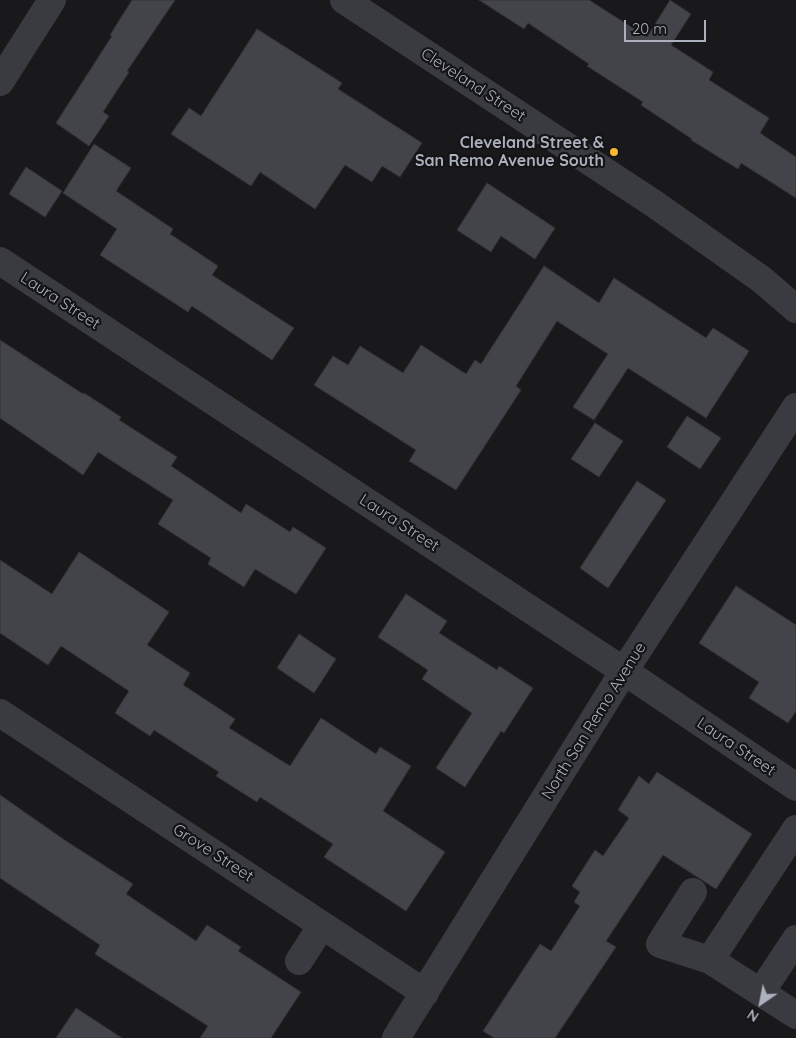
<!DOCTYPE html>
<html>
<head>
<meta charset="utf-8">
<style>
  body { margin:0 }
  #map { position:relative; width:796px; height:1038px; overflow:hidden; background:#19191c; font-family:Quicksand,sans-serif }
  canvas { display:block }
  .north { position:absolute; left:736px; top:978px; width:50px; height:50px; -webkit-text-stroke:4px #141417; paint-order:stroke; rotate:213deg; font-size:14px; font-weight:700; line-height:20px; text-align:center; color:#abb0bc }
  .north::after { content:''; display:block; margin:auto; width:18px; height:22px; background:#abb0bc; clip-path:polygon(50% 0,100% 100%,50% 72%,0 100%) }
  .scale { position:absolute; left:624px; top:20px; width:82px; height:22px; box-sizing:border-box; border:2px solid #abb0bc; border-top:0; padding-left:6px; font-size:15px; line-height:18px; white-space:nowrap; color:#abb0bc; -webkit-text-stroke:4px #141417; paint-order:stroke }
</style>
</head>
<body>
<div id="map">
<canvas width="796" height="1038"></canvas>
<div class="north">N</div>
<div class="scale">20 m</div>
</div>
<script>
const g = document.querySelector('canvas').getContext('2d');
g.lineJoin = 'round';
function fill(path, color) { g.fillStyle = color; g.fill(path, 'evenodd'); }
const toPath = rows => new Path2D(rows.map(r => 'M' + r).join(''));
function strokePath(path, color, width, dash) { g.strokeStyle = color; g.lineWidth = width; g.lineCap = dash ? 'butt' : 'round'; g.setLineDash(dash || []); g.stroke(path); }
function write(font, color, halo, rows, align = 'center') {
  g.font = font + ' Quicksand,sans-serif'; g.lineWidth = 4.5; g.setLineDash([]); g.textBaseline = 'middle'; g.strokeStyle = halo; g.fillStyle = color; for (const [text, x, y, turn = 0] of rows) {
    g.save(); g.translate(x, y); g.rotate((+turn || 0) * Math.PI / 180); g.textAlign = isNaN(turn) ? turn : align; if (halo) g.strokeText(text, 0, 0); g.fillText(text, 0, 0); g.restore();
  }
}
const building = toPath([
  [132,0,175,0,127,71,129,72,103,112,109,116,89,146,56,123,112,36,110,35,132,0],
  [479,0,589,0,647,37,670,0,691,14,671,45,713,72,709,80,769,118,760,133,796,157,796,198,741,163,738,169,691,140,692,139,641,105,643,102,587,66,589,64,528,23,524,29,479,0],
  [257,29,342,83,338,89,422,143,400,177,382,166,372,182,345,165,315,209,260,172,251,186,171,134,189,108,201,116,257,29],
  [94,144,131,168,116,191,173,229,170,234,218,266,212,275,294,328,272,360,192,306,188,312,100,255,117,229,63,193,94,144],
  [26,167,62,191,45,217,9,194,26,167],
  [487,183,555,228,535,259,501,236,491,252,457,230,487,183],
  [544,266,599,303,614,278,706,338,713,328,749,351,706,418,628,368,594,420,573,407,608,354,557,321,516,386,521,390,456,490,409,461,416,450,314,385,333,356,348,365,360,346,403,373,421,345,466,374,475,360,481,364,544,266],
  [0,340,83,394,84,393,121,417,119,420,177,457,171,466,241,513,246,504,290,532,293,527,326,548,296,594,255,569,244,587,208,564,211,558,158,524,173,500,98,452,83,475,0,418,0,340],
  [687,416,721,438,700,469,667,447,687,416],
  [595,423,623,441,599,477,571,459,595,423],
  [637,481,666,500,608,588,580,568,637,481],
  [79,552,169,612,147,645,190,673,183,685,235,719,229,728,290,766,321,718,376,754,380,747,411,766,383,811,445,852,406,911,324,857,333,844,260,797,257,802,216,776,219,772,154,730,150,736,115,713,129,691,61,646,48,665,0,633,0,560,52,594,79,552],
  [736,586,796,625,796,711,788,723,749,698,759,682,699,643,736,586],
  [406,594,447,621,439,633,497,670,499,666,533,688,504,733,501,731,465,787,436,768,472,713,422,679,428,670,378,637,406,594],
  [299,634,336,659,314,693,277,668,299,634],
  [657,772,752,834,716,889,663,855,606,941,616,947,555,1038,494,1038,483,1031,540,944,551,951,580,906,574,902,580,892,572,886,595,850,603,856,629,818,618,810,639,776,649,784,657,772],
  [0,795,66,841,133,884,126,894,196,941,207,925,241,947,238,951,301,992,271,1038,200,1038,208,1026,95,954,100,945,0,878,0,795],
  [76,1008,122,1038,56,1038,76,1008]
]);
fill(building, '#434449');
strokePath(building, '#333338', 1);
strokePath(toPath([
  [344,0,653,203,761,279,796,309],
  [0,82,52,0],
  [0,261,624,671,796,787],
  [0,713,425,993],
  [693,892,660,944,710,960,796,1015],
  [710,960,796,829],
  [299,961,322,925],
  [761,992,796,939],
  [396,1038,624,671,796,407]
]), '#3a3b41', 28);
for (const [x, y, r, color] of [
  [614,152,5,"#f9b834"]
]) { const dot = new Path2D(); dot.arc(x, y, r, 0, 2 * Math.PI); g.fillStyle = color; g.fill(dot); strokePath(dot, '#141417', 2); }
write('16px', '#abb0bc', '#141417', [
  ["Cleveland Street",473,85,33],
  ["Laura Street",60,301,33],
  ["Laura Street",399,523,33],
  ["North San Remo Avenue",594,721,-58],
  ["Laura Street",736,747,34],
  ["Grove Street",213,853,33]
]);
write('bold 16px', '#abb0bc', '#141417', [
  ["Cleveland Street &",604,143],
  ["San Remo Avenue South",604,161]
], 'right');
</script>
</body>
</html>
